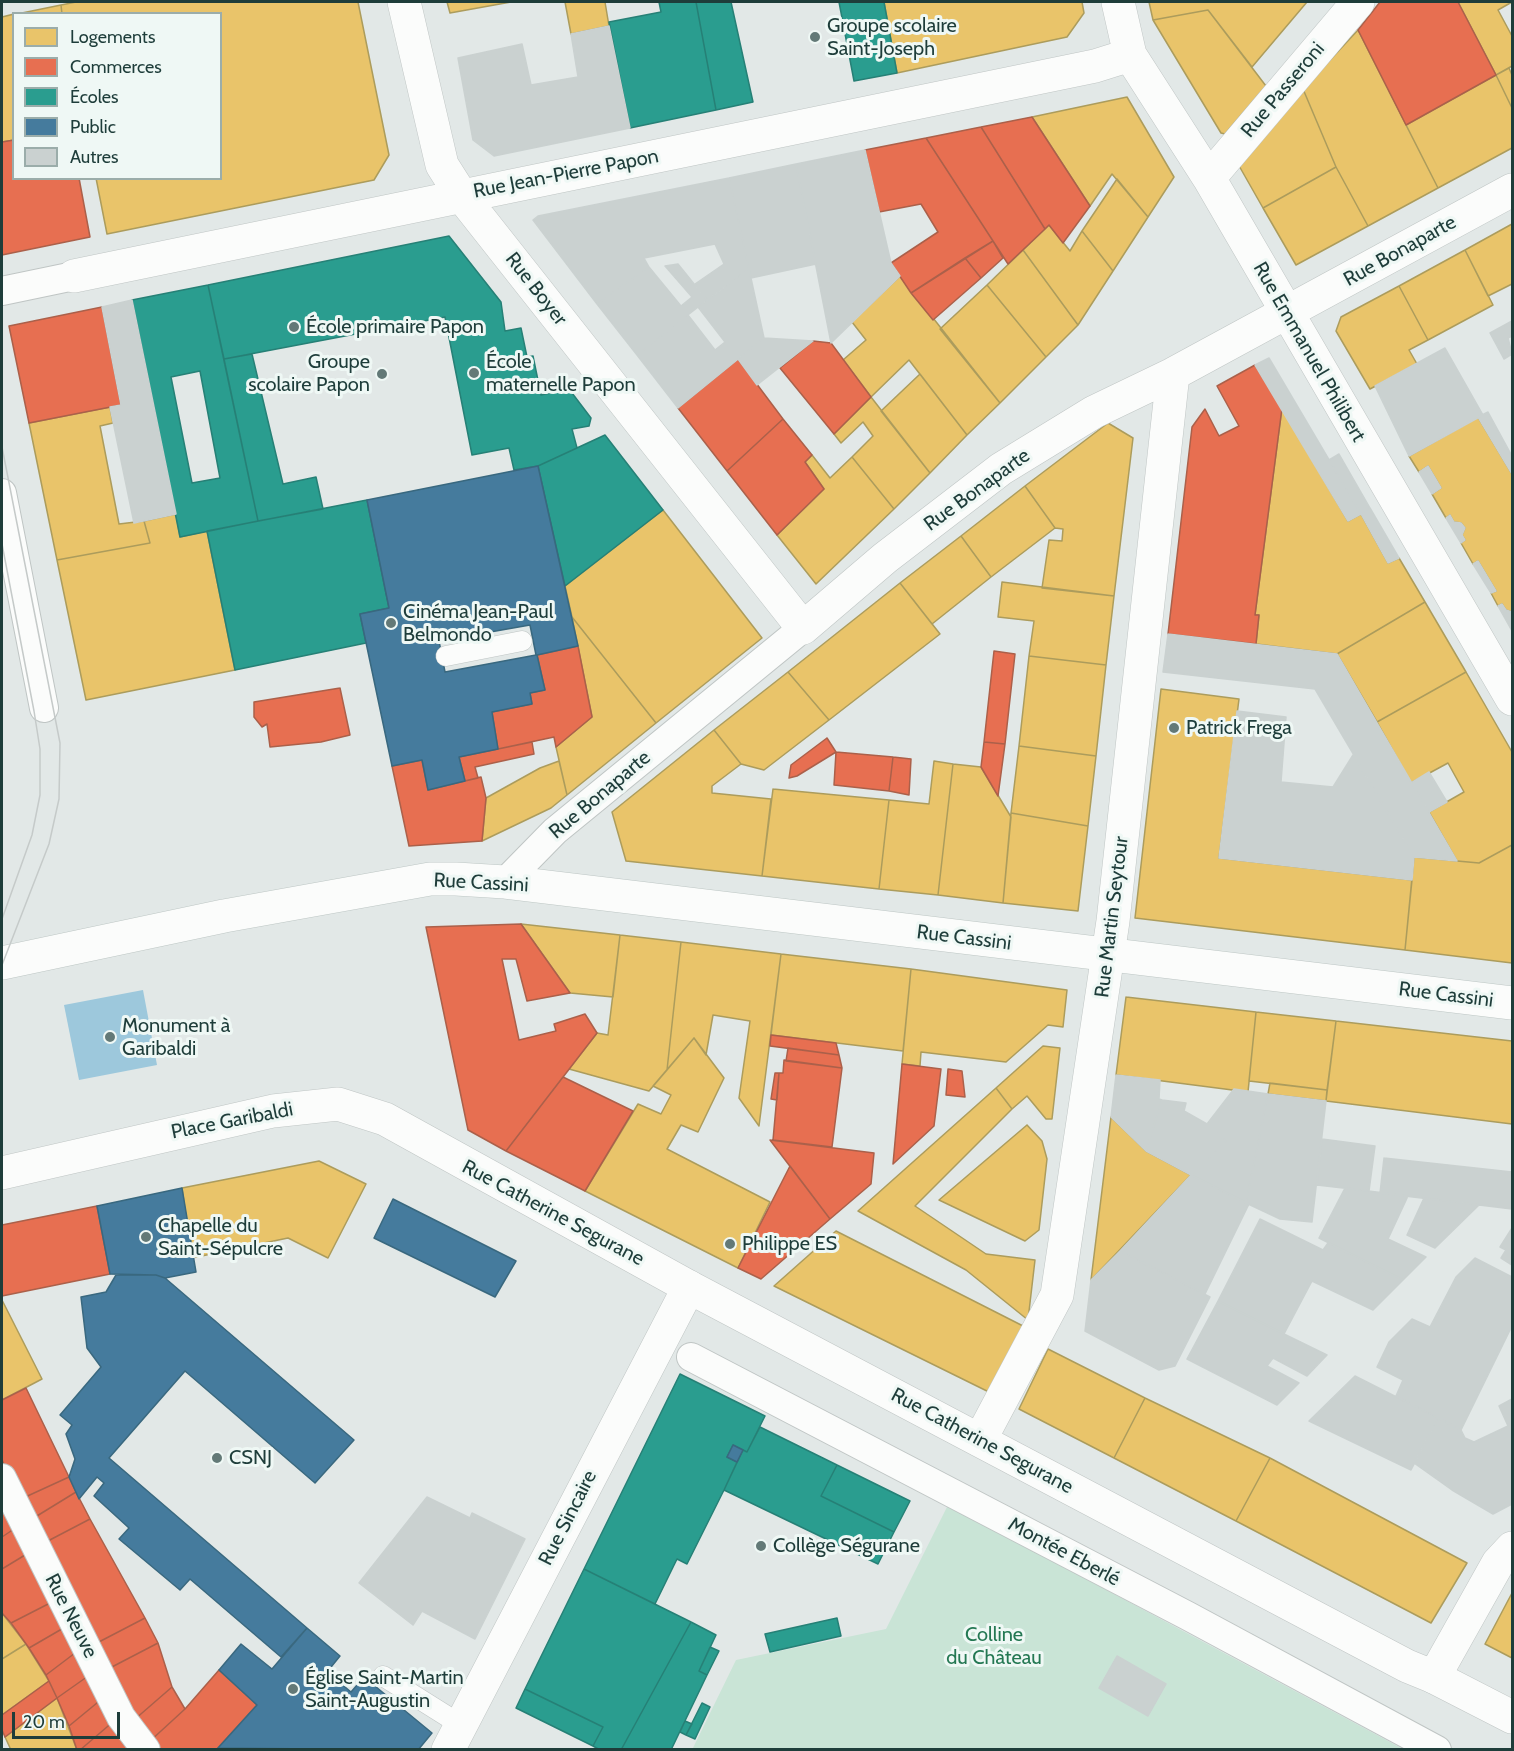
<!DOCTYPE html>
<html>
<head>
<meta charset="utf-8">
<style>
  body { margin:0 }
  #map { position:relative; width:1514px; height:1751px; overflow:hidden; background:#e2e8e7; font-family:Cabin,sans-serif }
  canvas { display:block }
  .frame { position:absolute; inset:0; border:3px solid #1e3d3a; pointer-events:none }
  .legend { position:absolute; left:12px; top:12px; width:210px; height:168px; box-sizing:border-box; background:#eff8f5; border:2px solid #9badaa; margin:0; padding:8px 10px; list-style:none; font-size:18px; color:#1e3d3a }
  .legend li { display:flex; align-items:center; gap:12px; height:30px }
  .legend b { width:30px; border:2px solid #9badaa }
  .scale { position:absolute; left:12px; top:1712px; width:108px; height:27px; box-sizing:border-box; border:3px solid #1e3d3a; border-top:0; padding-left:8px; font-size:18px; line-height:21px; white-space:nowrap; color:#1e3d3a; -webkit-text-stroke:4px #eff8f5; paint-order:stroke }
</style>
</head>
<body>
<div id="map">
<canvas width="1514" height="1751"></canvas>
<div class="frame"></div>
<ul class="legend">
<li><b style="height:16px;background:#e9c46a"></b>Logements</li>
<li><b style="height:16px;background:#e76f51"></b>Commerces</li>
<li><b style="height:16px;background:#2a9d8f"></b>Écoles</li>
<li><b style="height:16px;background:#457b9d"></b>Public</li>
<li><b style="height:16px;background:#cad1d0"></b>Autres</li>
</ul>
<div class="scale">20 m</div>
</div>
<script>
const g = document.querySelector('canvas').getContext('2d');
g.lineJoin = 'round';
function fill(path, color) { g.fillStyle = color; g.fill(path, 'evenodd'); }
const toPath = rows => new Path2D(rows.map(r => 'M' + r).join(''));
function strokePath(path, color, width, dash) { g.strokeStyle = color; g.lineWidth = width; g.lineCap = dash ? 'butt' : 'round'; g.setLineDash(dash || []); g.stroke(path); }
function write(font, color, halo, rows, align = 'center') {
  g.font = font + ' Cabin,sans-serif'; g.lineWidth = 6; g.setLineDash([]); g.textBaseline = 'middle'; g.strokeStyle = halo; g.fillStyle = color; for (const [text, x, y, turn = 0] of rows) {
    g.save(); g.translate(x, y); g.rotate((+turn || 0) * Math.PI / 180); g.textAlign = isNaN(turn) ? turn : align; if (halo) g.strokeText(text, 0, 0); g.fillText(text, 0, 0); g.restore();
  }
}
fill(toPath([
  [948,1505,1403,1749,692,1750,736,1660,886,1629]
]), '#c9e4d6');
fill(toPath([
  [143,990,157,1065,79,1080,64,1005]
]), '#9dc8dc');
const homes = toPath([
  [76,2,358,2,389,155,374,180,107,234,96,178,220,178,220,14,62,14,61,5,76,2],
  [447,2,511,2,450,13,447,2],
  [565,2,605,2,609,26,571,34,565,2],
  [884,2,1082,2,1084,13,1067,37,897,73,884,2],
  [1149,2,1307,2,1252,67,1208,10,1153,20,1149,2],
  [1458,2,1512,2,1498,10,1512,36,1512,66,1496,75,1458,2],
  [61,5,62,14,17,14,61,5],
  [1208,10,1266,86,1225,134,1221,133,1153,20,1208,10],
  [14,14,14,140,2,142,2,17,14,14],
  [1358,30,1438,188,1368,226,1336,167,1303,89,1358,30],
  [1509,68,1512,75,1512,108,1496,75,1509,68],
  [1496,75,1512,108,1512,148,1438,188,1406,125,1496,75],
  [1303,89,1336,167,1263,208,1238,164,1303,89],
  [1127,97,1174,177,1148,217,1112,174,1090,206,1032,117,1127,97],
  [1336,167,1368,226,1296,265,1263,208,1336,167],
  [1117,179,1148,217,1113,271,1082,231,1117,179],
  [1512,224,1512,284,1488,296,1465,250,1512,224],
  [1049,225,1070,251,1082,231,1113,271,1078,325,1023,250,1049,225],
  [1023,250,1078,325,1046,357,987,285,1023,250],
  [1465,250,1493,305,1428,340,1399,286,1465,250],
  [900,276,1000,403,967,435,909,360,871,397,843,360,866,340,852,322,900,276],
  [987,285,1046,357,1000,403,940,329,987,285],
  [1399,286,1428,340,1409,350,1417,364,1370,389,1336,331,1341,317,1399,286],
  [920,374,967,435,930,473,881,411,920,374],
  [871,397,930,473,894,509,852,457,873,436,863,422,841,443,834,434,871,397],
  [110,407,113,423,100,426,119,524,144,521,150,543,57,560,29,423,110,407],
  [1282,408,1348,521,1361,514,1388,563,1399,558,1425,602,1337,654,1256,644,1259,615,1255,615,1282,408],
  [1478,417,1512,474,1512,612,1506,610,1502,604,1498,606,1491,593,1496,591,1478,561,1473,564,1461,543,1465,540,1462,535,1465,528,1461,523,1454,522,1450,515,1446,518,1432,494,1441,488,1428,466,1419,472,1409,456,1478,417],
  [1108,423,1133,438,1114,596,1042,588,1049,540,1062,541,1063,529,1055,528,1025,486,1108,423],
  [812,455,830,478,852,457,894,509,816,584,777,535,824,489,805,462,812,455],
  [1025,486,1055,528,991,577,961,536,1025,486],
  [663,510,762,638,656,723,572,617,565,586,663,510],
  [176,514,180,537,207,531,235,670,86,700,57,560,150,543,144,521,176,514],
  [961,536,991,577,932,624,900,583,961,536],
  [1002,582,1114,596,1106,665,1029,656,1034,621,998,617,1002,582],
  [900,583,940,634,829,720,788,672,900,583],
  [1425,602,1466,672,1377,722,1337,654,1425,602],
  [572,617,656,723,567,795,556,747,592,717,572,617],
  [1029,656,1106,665,1096,756,1019,746,1029,656],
  [788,672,829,720,764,770,741,764,714,730,788,672],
  [1466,672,1512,752,1512,845,1479,863,1457,861,1429,812,1464,792,1448,763,1411,783,1377,722,1466,672],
  [1161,689,1239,699,1219,858,1412,880,1405,950,1135,918,1161,689],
  [714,730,741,764,712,786,712,793,771,799,762,876,626,861,612,812,714,730],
  [1019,746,1096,756,1088,826,1011,813,1019,746],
  [559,761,567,795,551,808,482,841,486,798,540,768,559,761],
  [934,761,953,764,938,895,879,889,889,800,929,804,934,761],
  [953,764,981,767,1011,817,1003,903,938,895,953,764],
  [773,789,889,800,879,889,762,876,773,789],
  [1011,813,1088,826,1078,911,1003,903,1011,813],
  [1512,845,1512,963,1405,950,1414,857,1479,863,1512,845],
  [521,924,620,935,613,997,570,993,521,924],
  [620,935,681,942,667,1070,649,1091,569,1069,597,1033,608,1035,620,935],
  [681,942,781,954,759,1126,739,1098,750,1021,713,1015,706,1055,694,1038,667,1070,681,942],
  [781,954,911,969,903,1051,771,1035,781,954],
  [911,969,1067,990,1063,1027,1048,1025,1006,1062,921,1052,920,1066,902,1064,911,969],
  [1126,997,1256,1012,1248,1092,1116,1075,1126,997],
  [1256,1012,1336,1021,1327,1090,1249,1081,1256,1012],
  [1336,1021,1512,1041,1512,1124,1326,1101,1336,1021],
  [694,1038,724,1078,698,1132,681,1125,667,1149,770,1202,738,1268,585,1191,638,1104,661,1114,671,1095,653,1086,694,1038],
  [1043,1046,1060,1048,1052,1119,1046,1119,1027,1096,1012,1109,996,1088,1043,1046],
  [1270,1083,1327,1090,1326,1101,1268,1094,1270,1083],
  [996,1088,1012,1109,915,1206,986,1254,1035,1260,1028,1320,966,1270,858,1211,996,1088],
  [1111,1117,1146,1151,1191,1175,1091,1280,1111,1117],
  [1027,1125,1042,1141,1047,1159,1039,1230,1025,1241,939,1200,1027,1125],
  [319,1161,366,1184,328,1258,288,1238,192,1258,182,1188,319,1161],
  [836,1231,1027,1328,995,1395,774,1286,836,1231],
  [2,1300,42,1379,2,1400,2,1300],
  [1048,1349,1145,1398,1114,1458,1019,1409,1048,1349],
  [1145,1398,1270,1458,1236,1521,1114,1458,1145,1398],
  [1270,1458,1467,1563,1431,1623,1236,1521,1270,1458],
  [1512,1593,1512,1658,1485,1644,1512,1593],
  [2,1613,26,1644,2,1659,2,1613],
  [26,1644,49,1681,2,1715,2,1659,26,1644],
  [57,1698,77,1750,11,1750,5,1737,57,1698]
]);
fill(homes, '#e9c46a');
strokePath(homes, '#ac9c5c', 1.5);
const shops = toPath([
  [1380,2,1458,2,1496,75,1406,125,1358,30,1380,2],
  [1032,117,1090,206,1063,243,1049,225,1045,229,981,127,1032,117],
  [981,127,1045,229,1008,264,926,138,981,127],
  [926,138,993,241,911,293,891,263,938,232,921,204,879,212,865,150,926,138],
  [14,140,14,178,79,178,90,237,2,255,2,142,14,140],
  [993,241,1003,258,981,278,965,258,993,241],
  [965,258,981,278,933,320,911,293,965,258],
  [102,307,121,405,29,423,9,326,102,307],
  [813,341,831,343,871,397,834,434,780,368,813,341],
  [738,359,783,419,727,471,678,408,738,359],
  [1255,365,1282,408,1255,615,1259,615,1256,644,1168,634,1192,427,1205,409,1219,436,1239,426,1217,386,1255,365],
  [783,419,812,455,805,462,824,489,777,535,727,471,783,419],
  [578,646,592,717,556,747,554,737,498,749,492,712,532,704,530,693,545,690,537,655,578,646],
  [994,651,1015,654,1005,744,984,742,994,651],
  [340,688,350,735,321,742,270,747,267,724,262,727,254,717,254,702,340,688],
  [827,738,836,752,797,776,789,778,791,765,827,738],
  [532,742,534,754,475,767,478,778,465,781,459,757,532,742],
  [984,742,1005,744,998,796,981,767,984,742],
  [836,752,893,757,889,791,834,785,836,752],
  [893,757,911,759,909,795,889,791,893,757],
  [422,760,428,790,481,777,486,798,482,841,409,846,392,766,422,760],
  [521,924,570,993,527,1001,516,959,502,959,519,1040,556,1031,554,1024,585,1014,597,1033,506,1151,468,1130,426,927,521,924],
  [771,1035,836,1043,839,1055,770,1046,771,1035],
  [788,1048,839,1055,842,1068,786,1061,788,1048],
  [784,1060,842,1068,832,1147,773,1140,779,1073,783,1073,784,1060],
  [902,1064,941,1069,934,1126,893,1164,902,1064],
  [948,1069,962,1071,965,1097,946,1095,948,1069],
  [775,1073,779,1073,777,1100,771,1099,775,1073],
  [563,1077,633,1111,585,1191,506,1151,563,1077],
  [770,1140,874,1153,871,1184,830,1219,770,1140],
  [790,1166,830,1219,761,1279,738,1268,790,1166],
  [97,1206,110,1274,2,1296,2,1225,97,1206],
  [26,1388,69,1477,21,1499,2,1460,2,1400,26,1388],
  [69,1477,76,1492,32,1519,21,1499,69,1477],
  [76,1492,90,1519,44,1543,32,1519,76,1492],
  [2,1495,17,1527,2,1537,2,1495],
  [90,1519,145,1618,95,1644,44,1543,90,1519],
  [17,1527,30,1552,2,1569,2,1537,17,1527],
  [30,1552,54,1601,11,1623,2,1613,2,1569,30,1552],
  [54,1601,67,1626,29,1648,11,1623,54,1601],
  [145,1618,158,1643,108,1669,95,1644,145,1618],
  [67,1626,79,1650,46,1675,29,1648,67,1626],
  [158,1643,172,1687,134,1720,108,1669,158,1643],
  [79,1650,91,1674,57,1698,46,1675,79,1650],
  [219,1670,257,1705,216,1750,154,1750,149,1742,185,1709,219,1670],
  [91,1674,103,1698,69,1726,57,1698,91,1674],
  [49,1681,57,1698,5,1737,2,1730,2,1715,49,1681],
  [172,1687,185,1709,149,1742,134,1720,172,1687],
  [103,1698,114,1721,80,1750,77,1750,69,1726,103,1698],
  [114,1721,135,1750,80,1750,114,1721]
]);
fill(shops, '#e76f51');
strokePath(shops, '#ab604a', 1.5);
const schools = toPath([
  [659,2,696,2,716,110,630,128,609,22,661,12,659,2],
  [696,2,731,2,753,102,716,110,696,2],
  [839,2,884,2,897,73,854,81,839,2],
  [449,236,501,302,505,331,521,328,527,357,533,356,541,395,569,389,591,418,589,426,572,429,577,448,538,466,514,470,509,448,472,455,445,317,224,359,208,285,449,236],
  [208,285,258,521,180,537,132,300,208,285],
  [200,371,220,478,192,483,171,377,200,371],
  [252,354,283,484,316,477,323,509,258,521,224,359,252,354],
  [605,435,663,510,565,586,538,466,605,435],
  [367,500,389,608,360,614,366,643,235,670,207,531,367,500],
  [680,1374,765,1416,747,1452,733,1445,727,1457,737,1462,724,1490,687,1564,677,1559,655,1604,584,1569,680,1374],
  [760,1427,837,1465,821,1496,894,1532,878,1564,724,1490,743,1450,747,1452,760,1427],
  [837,1465,910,1501,894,1532,821,1496,837,1465],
  [584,1569,691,1622,621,1750,600,1750,593,1746,603,1727,525,1689,584,1569],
  [837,1618,841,1636,770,1652,765,1634,837,1618],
  [691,1622,716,1635,699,1671,707,1675,671,1750,621,1750,691,1622],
  [710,1647,719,1651,707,1675,699,1671,710,1647],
  [525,1689,603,1727,593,1746,516,1708,525,1689],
  [702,1703,710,1707,695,1739,686,1735,702,1703],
  [685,1721,692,1724,686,1735,680,1732,685,1721]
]);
fill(schools, '#2a9d8f');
strokePath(schools, '#268076', 1.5);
const public = toPath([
  [538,466,578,646,537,655,545,690,530,693,532,704,492,712,498,749,459,757,465,781,428,790,422,760,392,766,360,614,389,608,367,500,538,466],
  [530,625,536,655,445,672,439,641,530,625],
  [182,1188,196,1272,165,1278,156,1275,110,1274,97,1206,182,1188],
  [393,1199,516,1261,495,1297,374,1238,393,1199],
  [116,1275,156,1275,165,1278,354,1440,315,1483,185,1371,109,1458,307,1628,281,1657,190,1579,180,1590,119,1539,129,1528,94,1496,104,1483,97,1477,79,1499,69,1477,75,1459,66,1434,72,1425,60,1415,101,1367,87,1348,81,1297,106,1292,116,1275],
  [733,1445,743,1450,737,1462,727,1457,733,1445],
  [307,1628,340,1656,327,1672,351,1692,364,1677,432,1733,418,1750,218,1748,257,1705,219,1670,241,1644,272,1669,307,1628]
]);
fill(public, '#457b9d');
strokePath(public, '#39687f', 1.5);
const building = toPath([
  [609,26,630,128,494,156,473,140,458,58,522,44,531,85,578,77,571,34,609,26],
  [865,150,891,263,900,276,831,343,796,164,865,150],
  [796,164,816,264,751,278,729,178,796,164],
  [729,178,749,269,707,300,695,284,724,264,715,244,644,258,649,267,597,304,533,220,538,216,729,178],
  [678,264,707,300,637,355,597,304,649,267,681,306,692,297,665,266,678,264],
  [749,269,764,338,678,408,637,355,688,315,715,350,725,342,698,307,749,269],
  [132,300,176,514,134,523,110,407,121,405,102,307,132,300],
  [1512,321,1512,336,1508,338,1512,354,1504,359,1490,333,1512,321],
  [764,338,813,341,757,385,738,359,764,338],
  [1445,348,1483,415,1409,456,1375,386,1445,348],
  [1269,358,1361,514,1348,521,1255,365,1269,358],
  [1488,412,1512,456,1512,474,1478,417,1488,412],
  [1339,454,1370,508,1361,514,1329,460,1339,454],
  [1428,466,1441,488,1432,494,1419,472,1428,466],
  [1370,508,1399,558,1388,563,1361,514,1370,508],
  [1450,515,1454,522,1461,523,1465,528,1462,535,1465,540,1461,543,1446,518,1450,515],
  [1478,561,1496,591,1491,593,1473,564,1478,561],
  [1502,604,1506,610,1512,612,1512,631,1498,606,1502,604],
  [1168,634,1337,654,1457,861,1414,857,1315,689,1163,672,1168,634],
  [1237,711,1286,717,1281,782,1333,787,1353,755,1414,857,1412,880,1219,858,1237,711],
  [1429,772,1447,802,1429,812,1411,783,1429,772],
  [1116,1075,1160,1080,1159,1099,1162,1100,1146,1151,1111,1117,1116,1075],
  [1234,1089,1268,1094,1246,1203,1191,1175,1226,1141,1207,1124,1234,1089],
  [1268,1094,1326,1101,1312,1222,1280,1219,1246,1203,1268,1094],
  [1162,1100,1186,1103,1184,1111,1207,1124,1226,1141,1191,1175,1146,1151,1162,1100],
  [1322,1139,1375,1146,1369,1191,1317,1185,1322,1139],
  [1384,1158,1512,1172,1512,1209,1380,1193,1384,1158],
  [1191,1175,1249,1204,1205,1294,1120,1251,1191,1175],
  [1345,1188,1408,1196,1388,1239,1426,1257,1403,1280,1319,1238,1345,1188],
  [1424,1198,1479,1205,1435,1248,1407,1235,1424,1198],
  [1260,1219,1323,1250,1328,1243,1403,1280,1373,1310,1312,1281,1284,1334,1218,1301,1260,1219],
  [1512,1228,1512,1265,1501,1258,1506,1250,1500,1247,1512,1228],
  [1120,1251,1210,1297,1175,1366,1159,1370,1085,1331,1091,1280,1120,1251],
  [1475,1258,1512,1277,1512,1326,1461,1430,1396,1396,1403,1380,1377,1367,1389,1342,1412,1319,1430,1327,1456,1277,1475,1258],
  [1218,1301,1284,1334,1327,1355,1307,1376,1273,1358,1267,1366,1299,1383,1277,1405,1187,1359,1218,1301],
  [1355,1376,1438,1418,1411,1470,1309,1421,1355,1376],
  [1512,1399,1512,1504,1493,1514,1452,1490,1414,1463,1438,1418,1461,1430,1465,1438,1474,1442,1508,1426,1499,1406,1512,1399],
  [427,1497,470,1518,472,1513,525,1539,475,1639,422,1611,413,1625,359,1583,427,1497],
  [1117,1656,1166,1684,1148,1716,1099,1688,1117,1656]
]);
fill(building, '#cad1d0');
strokePath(building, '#cad1d0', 1.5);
const service = toPath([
  [446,656,522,641],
  [383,1676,461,1725]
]);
const pedestrian = toPath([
  [2,291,74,276],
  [2,493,44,708],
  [505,882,555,831,803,628],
  [691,1357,1188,1616,1437,1750],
  [2,1478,121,1717,146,1750]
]);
const minor = toPath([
  [404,2,442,165,461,195,803,628,885,558,1001,469,1094,412,1173,374,1512,190],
  [1118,2,1130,55,1209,178,1512,699],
  [1209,178,1358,2],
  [74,276,1095,66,1130,55],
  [980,1440,1057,1295,1113,921,1173,374],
  [1434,1677,1512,1717],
  [448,1750,689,1287]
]);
const tertiary = toPath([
  [2,1173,273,1111,338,1104,385,1119,689,1287,1407,1666,1434,1677,1498,1563,1512,1548]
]);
const secondary = toPath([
  [2,963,224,916,430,879,456,879,505,882,1512,1003]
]);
strokePath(service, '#bfc5c4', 21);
strokePath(pedestrian, '#bfc5c4', 30);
strokePath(minor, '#bfc5c4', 34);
strokePath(tertiary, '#bfc5c4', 34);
strokePath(secondary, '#bdc6c4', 34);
strokePath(service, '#fbfcfb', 20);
strokePath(pedestrian, '#fbfcfb', 28);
strokePath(minor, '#fbfcfb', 33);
strokePath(tertiary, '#fbfcfb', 33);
strokePath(secondary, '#fbfcfb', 33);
strokePath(toPath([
  [2,447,60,743,59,799,49,844,2,965],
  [2,544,34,711,40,749,40,795,32,835,2,919]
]), '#c5cac9', 1.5);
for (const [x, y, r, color] of [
  [815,37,6,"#637977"],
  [294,327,6,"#637977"],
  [474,373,6,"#637977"],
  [382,374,6,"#637977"],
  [391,623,6,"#637977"],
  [1174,728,6,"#637977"],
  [110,1037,6,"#637977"],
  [146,1237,6,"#637977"],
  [730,1244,6,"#637977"],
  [217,1458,6,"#637977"],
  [761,1546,6,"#637977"],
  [293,1689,6,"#637977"]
]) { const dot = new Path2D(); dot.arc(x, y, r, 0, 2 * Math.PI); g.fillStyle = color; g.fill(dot); strokePath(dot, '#eff8f5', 2); }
write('20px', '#1e3d3a', '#eff8f5', [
  ["Groupe scolaire",827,26],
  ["Saint-Joseph",827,49],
  ["École primaire Papon",306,327],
  ["Groupe",370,362,"right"],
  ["scolaire Papon",370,385,"right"],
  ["École",486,362],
  ["maternelle Papon",486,385],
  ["Cinéma Jean-Paul",403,612],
  ["Belmondo",403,635],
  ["Patrick Frega",1186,728],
  ["Monument à",122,1026],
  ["Garibaldi",122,1049],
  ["Chapelle du",158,1226],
  ["Saint-Sépulcre",158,1249],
  ["Philippe ES",742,1244],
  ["CSNJ",229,1458],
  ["Collège Ségurane",773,1546],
  ["Église Saint-Martin",305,1678],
  ["Saint-Augustin",305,1701]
], 'left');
write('20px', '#1e3d3a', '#eff8f5', [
  ["Rue Passeroni",1283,90,-50],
  ["Rue Jean-Pierre Papon",566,174,-11],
  ["Rue Bonaparte",1400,251,-29],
  ["Rue Boyer",536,289,52],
  ["Rue Emmanuel Philibert",1309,352,60],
  ["Rue Bonaparte",977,490,-36],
  ["Rue Bonaparte",600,795,-40],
  ["Rue Cassini",481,883,3],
  ["Rue Martin Seytour",1112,917,-83],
  ["Rue Cassini",964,938,7],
  ["Rue Cassini",1446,995,7],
  ["Place Garibaldi",232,1121,-11],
  ["Rue Catherine Segurane",553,1213,28],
  ["Rue Catherine Segurane",982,1441,28],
  ["Rue Sincaire",568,1518,-63],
  ["Montée Eberlé",1064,1552,28],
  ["Rue Neuve",71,1616,63]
]);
write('20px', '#247853', '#eff8f5', [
  ["Colline",994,1635],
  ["du Château",994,1658]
]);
</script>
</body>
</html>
